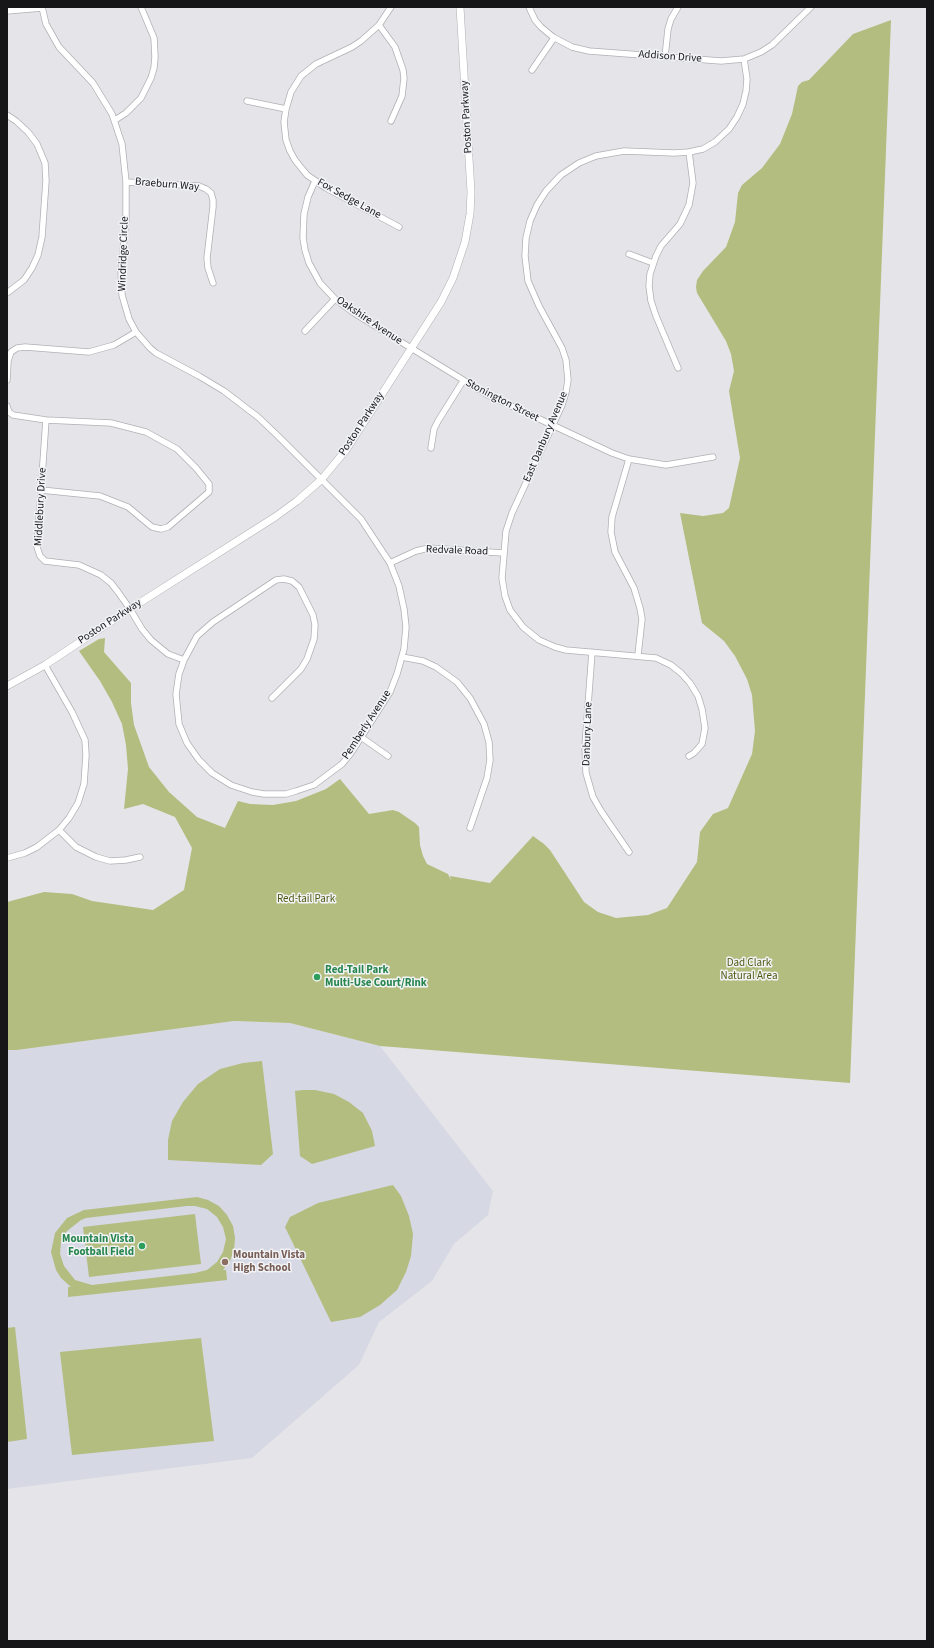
<!DOCTYPE html>
<html>
<head>
<meta charset="utf-8">
<style>
  body { margin:0 }
  #map { position:relative; width:934px; height:1648px; overflow:hidden; background:#e5e5e9; font-family:"Source Sans 3",sans-serif }
  canvas { display:block }
  .frame { position:absolute; inset:0; border:8px solid #161618; pointer-events:none }
</style>
</head>
<body>
<div id="map">
<canvas width="934" height="1648"></canvas>
<div class="frame"></div>
</div>
<script>
const g = document.querySelector('canvas').getContext('2d');
g.lineJoin = 'round';
function fill(path, color) { g.fillStyle = color; g.fill(path, 'evenodd'); }
const toPath = rows => new Path2D(rows.map(r => 'M' + r).join(''));
function strokePath(path, color, width, dash) { g.strokeStyle = color; g.lineWidth = width; g.lineCap = dash ? 'butt' : 'round'; g.setLineDash(dash || []); g.stroke(path); }
function write(font, color, halo, rows, align = 'center') {
  g.font = font + ' "Source Sans 3",sans-serif'; g.lineWidth = 3; g.setLineDash([]); g.textBaseline = 'middle'; g.strokeStyle = halo; g.fillStyle = color; for (const [text, x, y, turn = 0] of rows) {
    g.save(); g.translate(x, y); g.rotate((+turn || 0) * Math.PI / 180); g.textAlign = isNaN(turn) ? turn : align; if (halo) g.strokeText(text, 0, 0); g.fillText(text, 0, 0); g.restore();
  }
}
fill(toPath([
  [234,1021,290,1023,380,1046,493,1191,488,1215,454,1244,432,1281,379,1322,359,1365,252,1458,7,1489,7,1050,17,1050]
]), '#d6d8e3');
fill(toPath([
  [891,20,850,1083,380,1046,290,1023,234,1021,17,1050,7,1050,7,902,44,892,72,894,92,901,153,910,184,890,192,848,175,817,143,804,124,809,128,769,126,745,122,724,112,702,100,681,79,651,99,639,105,638,104,652,131,683,131,703,134,725,149,767,169,792,197,817,225,828,238,801,250,804,273,805,296,801,326,789,340,779,369,814,393,810,399,812,415,823,419,827,420,845,423,856,427,864,448,874,451,880,450,876,490,883,533,836,544,844,550,850,584,902,598,912,616,918,648,915,667,908,697,862,700,832,713,814,728,808,752,754,755,731,752,695,747,679,735,656,724,641,702,623,680,513,703,516,723,513,729,508,740,458,729,391,734,371,731,354,726,341,697,293,696,287,697,280,703,271,726,247,735,222,738,193,742,185,762,168,780,144,792,114,798,86,802,82,809,80,853,34],
  [262,1061,273,1154,261,1165,168,1160,168,1140,172,1121,183,1102,198,1084,220,1069,243,1063],
  [303,1090,315,1090,334,1094,349,1102,363,1113,372,1131,375,1146,312,1164,300,1156,295,1091],
  [393,1185,401,1196,409,1216,413,1234,411,1256,406,1272,397,1290,380,1305,360,1317,331,1322,285,1227,290,1217,318,1203],
  [197,1197,208,1200,219,1206,227,1215,233,1226,235,1238,234,1250,230,1261,223,1270,226,1270,227,1280,68,1297,68,1287,71,1287,61,1278,56,1270,51,1252,55,1233,67,1218,84,1210],
  [187,1206,195,1206,207,1209,217,1217,223,1227,226,1239,223,1252,217,1262,207,1270,195,1273,92,1285,75,1280,64,1266,60,1254,61,1242,67,1231,81,1220,86,1218],
  [195,1214,201,1264,89,1277,83,1227],
  [15,1327,27,1439,7,1442,7,1328],
  [201,1338,214,1441,72,1455,60,1352]
]), '#b2bd7f');
const minor = toPath([
  [42,7,46,24,59,47,93,83,112,114,122,144,126,182,126,219,121,271,122,295,129,319,136,332,150,348,156,353,199,376,224,391,258,417,279,437,361,519,390,563,399,586,404,609,406,627,404,649,397,674,390,692,351,753,342,764,314,785,296,791,286,794,264,794,252,792,231,785,212,773,199,760,187,743,179,724,176,694,179,674,184,660,197,636,213,622,276,580,284,579,292,581,299,587,313,615,315,625,314,639,307,659,301,669,272,698],
  [391,7,379,25,361,41,352,47,316,64,301,76,291,92,286,109,284,122,286,140,290,151,295,160,307,175,326,188,399,227],
  [529,7,535,20,541,27,553,37,572,47,589,51,721,61,744,59,761,52,772,45,811,7],
  [7,11,42,8],
  [379,25,395,47,403,70,404,78,402,96,391,121],
  [665,57,668,29,671,19,678,7],
  [532,70,554,38],
  [247,101,286,109],
  [7,115,16,121,28,132,37,144,45,163,46,181,42,237,38,255,32,268,24,280,7,293],
  [115,120,126,113,141,98,151,78,154,68,155,57,154,38,141,7],
  [315,181,308,197,304,214,303,238,305,250,309,263,320,283,335,299,354,313,486,394,612,453,629,459,666,465,713,457],
  [126,182,199,186,206,189,211,193,213,200,213,207,207,258,208,268,213,283],
  [629,254,653,263],
  [305,331,335,299],
  [678,368,656,316,651,301,649,286,650,274,656,256,661,246,680,224,689,205,693,183,689,152],
  [7,380,8,361,11,352,17,348,25,347,89,352,114,345,136,332],
  [7,406,9,412,13,415,46,420,111,423,146,432,177,449,196,468,209,484,209,492,168,527,161,529,152,527,128,507,100,496,41,490],
  [46,420,37,547,40,556,45,561,79,565,101,575,111,583,118,592,130,609,142,629,151,640,168,654,184,660],
  [431,448,434,429,438,421,463,381],
  [629,459,612,517,611,532,615,552,634,588,640,608,642,619,638,655],
  [390,563,416,551,429,548,503,553],
  [592,652,585,746,586,773,593,797,601,811,629,852],
  [402,657,423,661,436,667,457,682,470,698,484,724,489,742,490,760,487,778,470,828],
  [361,737,388,756],
  [689,756,694,753,702,744,705,728,702,709,698,696,690,683,681,673,671,665,656,658,566,650,555,647,539,640,523,627,510,610,505,596,502,578,506,531,512,513,562,405,566,392,568,380,566,360,562,348,539,306,528,281,525,256,526,238,530,221,537,205,546,191,561,175,579,163,596,156,624,151,674,153,689,152,703,149,715,142,729,129,737,117,743,104,746,91,747,79,744,59],
  [59,830,76,847,96,857,110,861,126,860,140,857],
  [7,858,25,853,37,847,59,830,69,818,78,803,84,784,86,755,85,740,72,712,45,665]
]);
const tertiary = toPath([
  [7,686,45,665,130,609,275,517,297,501,321,480,346,450,441,302,453,278,465,242,470,214,471,192,460,7]
]);
strokePath(minor, '#b0b0b4', 7);
strokePath(tertiary, '#b0b0b4', 8);
strokePath(minor, '#fff', 5.5);
strokePath(tertiary, '#fff', 7);
for (const [x, y, r, color] of [
  [317,977,4,"#2e9e5b"],
  [142,1246,4,"#2e9e5b"],
  [225,1262,4,"#8d6e63"]
]) { const dot = new Path2D(); dot.arc(x, y, r, 0, 2 * Math.PI); g.fillStyle = color; g.fill(dot); strokePath(dot, '#f2f3f7', 1.5); }
write('11px', '#161618', '#f2f3f7', [
  ["Addison Drive",670,57,4],
  ["Poston Parkway",467,117,-93],
  ["Braeburn Way",167,185,5],
  ["Fox Sedge Lane",349,199,29],
  ["Windridge Circle",124,254,-88],
  ["Oakshire Avenue",369,321,34],
  ["Stonington Street",502,401,27],
  ["Poston Parkway",362,424,-57],
  ["East Danbury Avenue",546,437,-67],
  ["Middlebury Drive",41,507,-87],
  ["Redvale Road",457,551,2],
  ["Poston Parkway",110,622,-33],
  ["Pemberly Avenue",367,725,-57],
  ["Danbury Lane",588,734,-88]
]);
write('11px', '#515a12', '#f2f3f7', [
  ["Red-tail Park",306,900],
  ["Dad Clark",749,964],
  ["Natural Area",749,977]
]);
write('bold 11px', '#27864d', '#f2f3f7', [
  ["Red-Tail Park",325,971],
  ["Multi-Use Court/Rink",325,984],
  ["Mountain Vista",134,1240,"right"],
  ["Football Field",134,1253,"right"]
], 'left');
write('bold 11px', '#785e54', '#f2f3f7', [
  ["Mountain Vista",233,1256],
  ["High School",233,1269]
], 'left');
</script>
</body>
</html>
